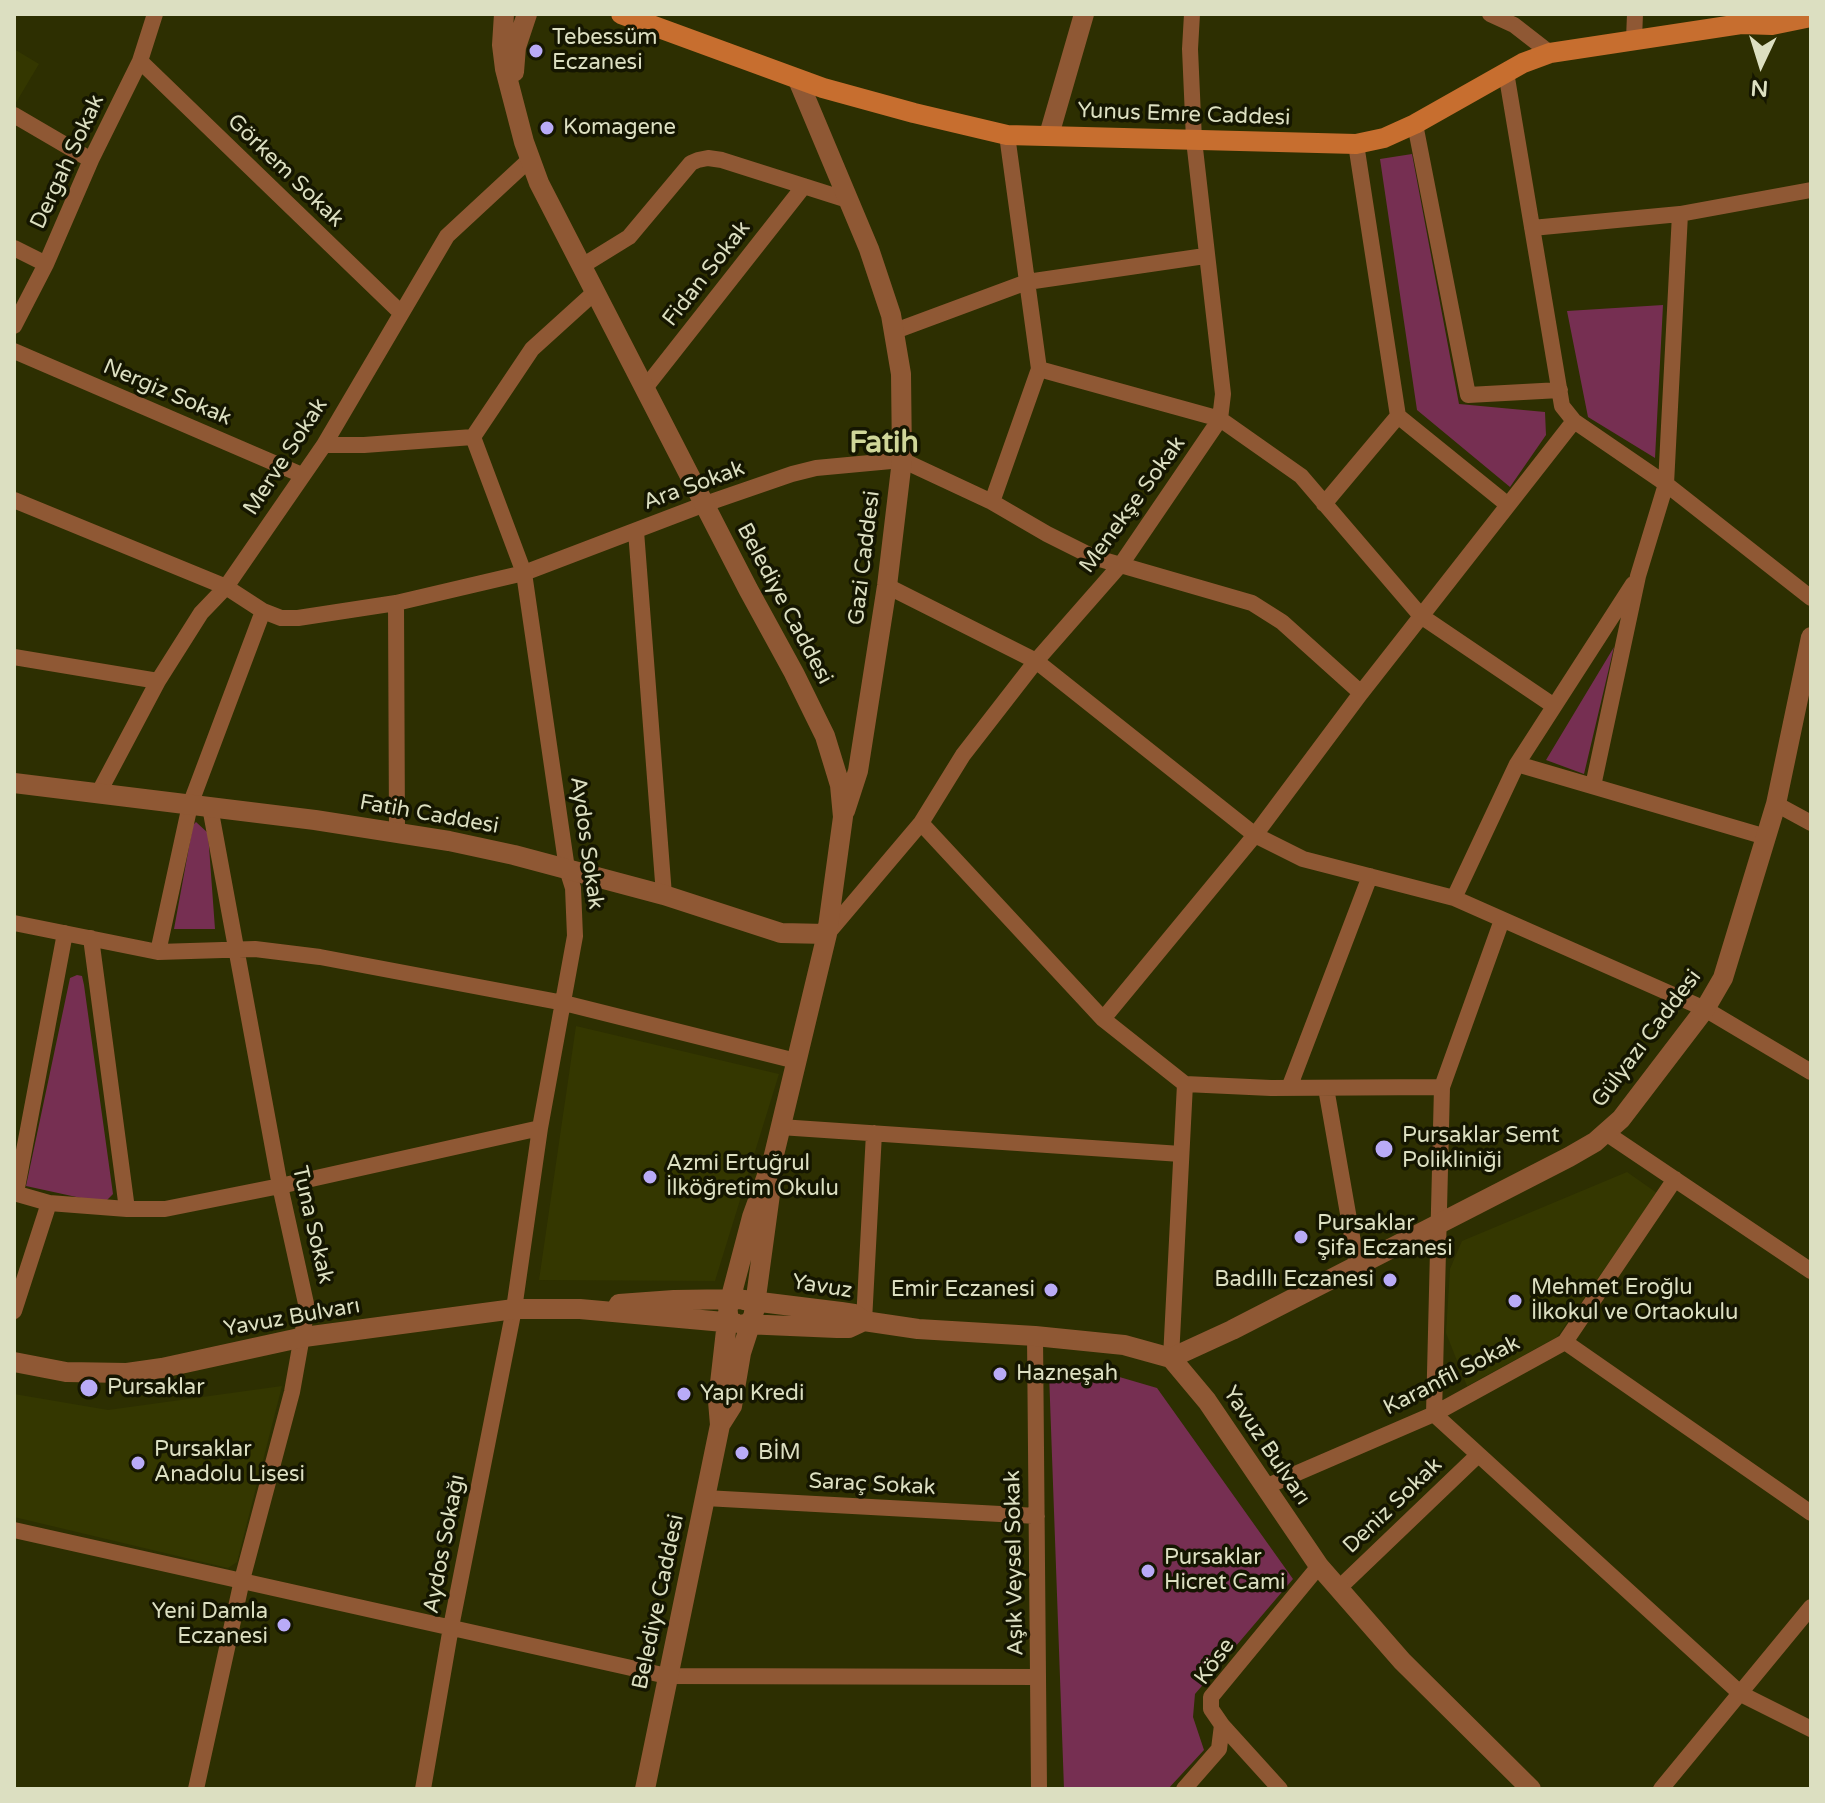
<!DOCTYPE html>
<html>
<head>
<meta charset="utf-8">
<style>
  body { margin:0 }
  #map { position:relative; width:1825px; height:1803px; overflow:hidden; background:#2d2f01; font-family:"Varela Round",sans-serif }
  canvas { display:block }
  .frame { position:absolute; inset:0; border:16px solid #dcdfc1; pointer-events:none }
  .north { position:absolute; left:1721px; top:24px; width:80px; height:80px; -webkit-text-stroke:6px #151601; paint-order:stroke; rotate:184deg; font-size:22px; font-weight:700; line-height:32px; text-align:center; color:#dcdfc1 }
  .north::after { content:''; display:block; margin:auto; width:28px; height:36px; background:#dcdfc1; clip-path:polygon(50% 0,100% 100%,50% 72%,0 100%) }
</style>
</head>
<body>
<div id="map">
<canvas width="1825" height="1803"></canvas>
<div class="frame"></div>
<div class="north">N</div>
</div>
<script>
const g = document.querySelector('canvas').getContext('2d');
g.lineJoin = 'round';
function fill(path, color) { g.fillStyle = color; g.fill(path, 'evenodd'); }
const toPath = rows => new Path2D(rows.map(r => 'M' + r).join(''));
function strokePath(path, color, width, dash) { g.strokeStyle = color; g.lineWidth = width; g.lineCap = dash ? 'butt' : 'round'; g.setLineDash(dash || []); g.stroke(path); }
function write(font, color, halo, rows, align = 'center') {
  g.font = font + ' "Varela Round",sans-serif'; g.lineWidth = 7; g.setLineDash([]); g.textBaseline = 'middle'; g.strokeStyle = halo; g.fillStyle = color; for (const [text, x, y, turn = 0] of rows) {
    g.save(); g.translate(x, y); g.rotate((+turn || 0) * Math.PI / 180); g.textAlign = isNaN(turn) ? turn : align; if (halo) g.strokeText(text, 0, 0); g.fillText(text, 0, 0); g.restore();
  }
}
fill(toPath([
  [14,49,39,64,14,106],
  [576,1026,779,1074,715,1281,539,1280],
  [1627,1172,1657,1193,1557,1337,1467,1386,1446,1333,1450,1269,1462,1241],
  [282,1386,237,1562,228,1568,14,1517,14,1394,108,1410]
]), '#343700');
fill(toPath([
  [1412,154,1459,404,1545,412,1546,435,1510,487,1417,410,1380,159],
  [1663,305,1655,458,1588,417,1567,311],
  [1614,647,1584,774,1546,760],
  [196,822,208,833,215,929,174,929,193,825],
  [77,975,82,976,84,985,113,1194,104,1203,26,1186,70,978],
  [1049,1373,1116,1376,1157,1388,1293,1579,1195,1694,1193,1717,1204,1750,1168,1789,1064,1789]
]), '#762f52');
strokePath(toPath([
  [1490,14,1514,25,1550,53],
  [1634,39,1635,14],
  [140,61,400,312],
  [1506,72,1562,406,1574,421,1666,484,1811,598],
  [14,115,91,160],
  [1415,124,1468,395,1560,390],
  [1356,144,1398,416,1508,505],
  [1532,228,1680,214,1811,190],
  [14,248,46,264],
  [582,266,629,237,691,163,698,160,708,158,722,160,848,200],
  [14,326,46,264,91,160,140,61,155,14],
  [895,331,1027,282,1205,256],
  [14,351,302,475],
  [1039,369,1220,419,1301,476,1421,616,1554,706],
  [645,388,804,186],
  [324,445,364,445,473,437,532,349,596,291],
  [14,500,226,587,263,611,281,618,298,618,396,603,524,573,705,504,792,474,816,468,902,460,992,502,1047,534,1093,557,1252,603,1282,622,1361,693],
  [992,502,1039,369,1007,135],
  [1324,504,1398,416],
  [636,531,664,895],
  [887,586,1036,661,1255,835,1303,859,1454,898,1705,1009,1811,1072],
  [396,603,397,831],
  [14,657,158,681],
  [1517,764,1766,837],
  [1593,786,1638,576,1666,484,1680,214],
  [98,794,158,681,201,613,226,587,324,445,447,236,529,160],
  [1776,804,1811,823],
  [921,823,1103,1019,1185,1084,1171,1358],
  [1454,898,1517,764,1633,584],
  [1502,920,1442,1087,1434,1414,1741,1694,1811,1729],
  [14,923,158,952,255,949,320,957,564,1003,796,1061],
  [827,934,921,823,963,755,1036,661,1122,563,1220,419,1223,394,1194,140,1190,49,1192,14],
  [91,938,127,1209],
  [158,952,190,805,263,611],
  [1103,1019,1255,835,1361,693,1574,421],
  [1185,1084,1271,1088,1442,1087],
  [1289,1088,1370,876],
  [1326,1088,1357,1265],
  [780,1127,1181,1154],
  [1606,1133,1811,1271],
  [14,1193,49,1203,127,1209,165,1209,280,1186,540,1128],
  [16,1193,65,933],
  [14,1311,49,1203],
  [864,1321,874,1133],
  [1035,1336,1039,1789],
  [1565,1342,1811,1513],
  [1265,1487,1434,1414,1565,1342,1675,1179],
  [705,1498,1037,1516],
  [14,1530,667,1676,1038,1677],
  [1338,1589,1478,1455],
  [1222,1725,1280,1789],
  [196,1789,242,1580,292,1392,307,1308,280,1186,210,807],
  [423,1789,451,1627,514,1309,540,1128,575,936,573,888,567,869,524,573,473,437],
  [1184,1789,1219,1749,1222,1725,1211,1709,1211,1697,1319,1566],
  [1661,1789,1811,1607]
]), '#8f5834', 16);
strokePath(toPath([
  [504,14,502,45,505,69,524,142,539,183,748,589,794,673,825,736,840,785,843,817,827,934,773,1159,752,1217,728,1308],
  [514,72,516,47,527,14],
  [798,80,869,249,891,315,901,374,902,460,887,586,858,771,845,811],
  [1049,135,1084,14],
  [14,783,315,820,449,841,514,855,664,895,781,933,827,934],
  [744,1300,841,1312,854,1314,864,1321,918,1329,1035,1336,1124,1345,1171,1358,1207,1401,1319,1566,1402,1661,1531,1789],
  [619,1304,674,1300,740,1299],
  [754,1312,771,1187],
  [728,1313,718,1401,720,1425,732,1406,741,1353,753,1316],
  [744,1324,837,1328,849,1328,864,1321],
  [1171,1358,1232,1330,1569,1157,1595,1142,1621,1119,1705,1009,1723,978,1776,804,1811,637],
  [14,1362,66,1372,127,1373,162,1368,304,1337,514,1309,580,1309,735,1323],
  [645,1789,720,1425]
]), '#8f5834', 20);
strokePath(toPath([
  [621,14,823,88,914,113,1007,135,1356,144,1384,138,1415,124,1523,63,1550,53,1741,24,1772,25,1811,17]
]), '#c76e2f', 20);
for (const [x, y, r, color] of [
  [536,51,8,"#b9abf7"],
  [547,128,8,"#b9abf7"],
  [1384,1149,10,"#b9abf7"],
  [650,1177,8,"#b9abf7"],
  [1301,1237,8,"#b9abf7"],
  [1390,1280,8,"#b9abf7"],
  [1051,1290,8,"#b9abf7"],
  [1515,1301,8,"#b9abf7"],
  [1000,1374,8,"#b9abf7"],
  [89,1388,10,"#b9abf7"],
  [684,1394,8,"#b9abf7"],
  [742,1453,8,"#b9abf7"],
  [138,1463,8,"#b9abf7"],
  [1148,1571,8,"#b9abf7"],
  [284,1625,8,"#b9abf7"]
]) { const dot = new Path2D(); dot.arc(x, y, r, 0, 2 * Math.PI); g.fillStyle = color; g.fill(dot); strokePath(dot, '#151601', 3); }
write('22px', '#dcdfc1', '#151601', [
  ["Tebessüm",552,38],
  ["Eczanesi",552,63],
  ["Komagene",563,128],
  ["Pursaklar Semt",1402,1136],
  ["Polikliniği",1402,1161],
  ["Azmi Ertuğrul",666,1164],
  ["İlköğretim Okulu",666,1189],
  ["Pursaklar",1317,1224],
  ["Şifa Eczanesi",1317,1249],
  ["Badıllı Eczanesi",1374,1280,"right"],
  ["Mehmet Eroğlu",1531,1288],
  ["İlkokul ve Ortaokulu",1531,1313],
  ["Emir Eczanesi",1035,1290,"right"],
  ["Hazneşah",1016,1374],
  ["Pursaklar",107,1388],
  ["Yapı Kredi",700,1394],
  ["Pursaklar",154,1450],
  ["Anadolu Lisesi",154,1475],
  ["BİM",758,1453],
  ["Pursaklar",1164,1558],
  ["Hicret Cami",1164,1583],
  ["Yeni Damla",268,1612,"right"],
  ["Eczanesi",268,1637,"right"]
], 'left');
write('22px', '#dcdfc1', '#151601', [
  ["Yunus Emre Caddesi",1184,115,2],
  ["Dergah Sokak",68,162,-65],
  ["Görkem Sokak",285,171,44],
  ["Fidan Sokak",707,274,-52],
  ["Nergiz Sokak",167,393,23],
  ["Merve Sokak",286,457,-57],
  ["Ara Sokak",694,486,-20],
  ["Menekşe Sokak",1133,505,-54],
  ["Gazi Caddesi",865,558,-83],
  ["Belediye Caddesi",784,604,62],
  ["Fatih Caddesi",429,815,10],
  ["Aydos Sokak",586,843,82],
  ["Gülyazı Caddesi",1647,1039,-53],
  ["Tuna Sokak",312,1225,77],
  ["Yavuz",822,1287,9],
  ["Yavuz Bulvarı",292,1318,-10],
  ["Karanfil Sokak",1452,1376,-27],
  ["Yavuz Bulvarı",1266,1446,56],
  ["Saraç Sokak",872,1485,3],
  ["Deniz Sokak",1393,1506,-44],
  ["Aydos Sokağı",445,1544,-79],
  ["Aşık Veysel Sokak",1015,1563,-91],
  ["Belediye Caddesi",659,1602,-78],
  ["Köse",1215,1662,-54]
]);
write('bold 30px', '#d0d699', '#151601', [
  ["Fatih",884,444]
]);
</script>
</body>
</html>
